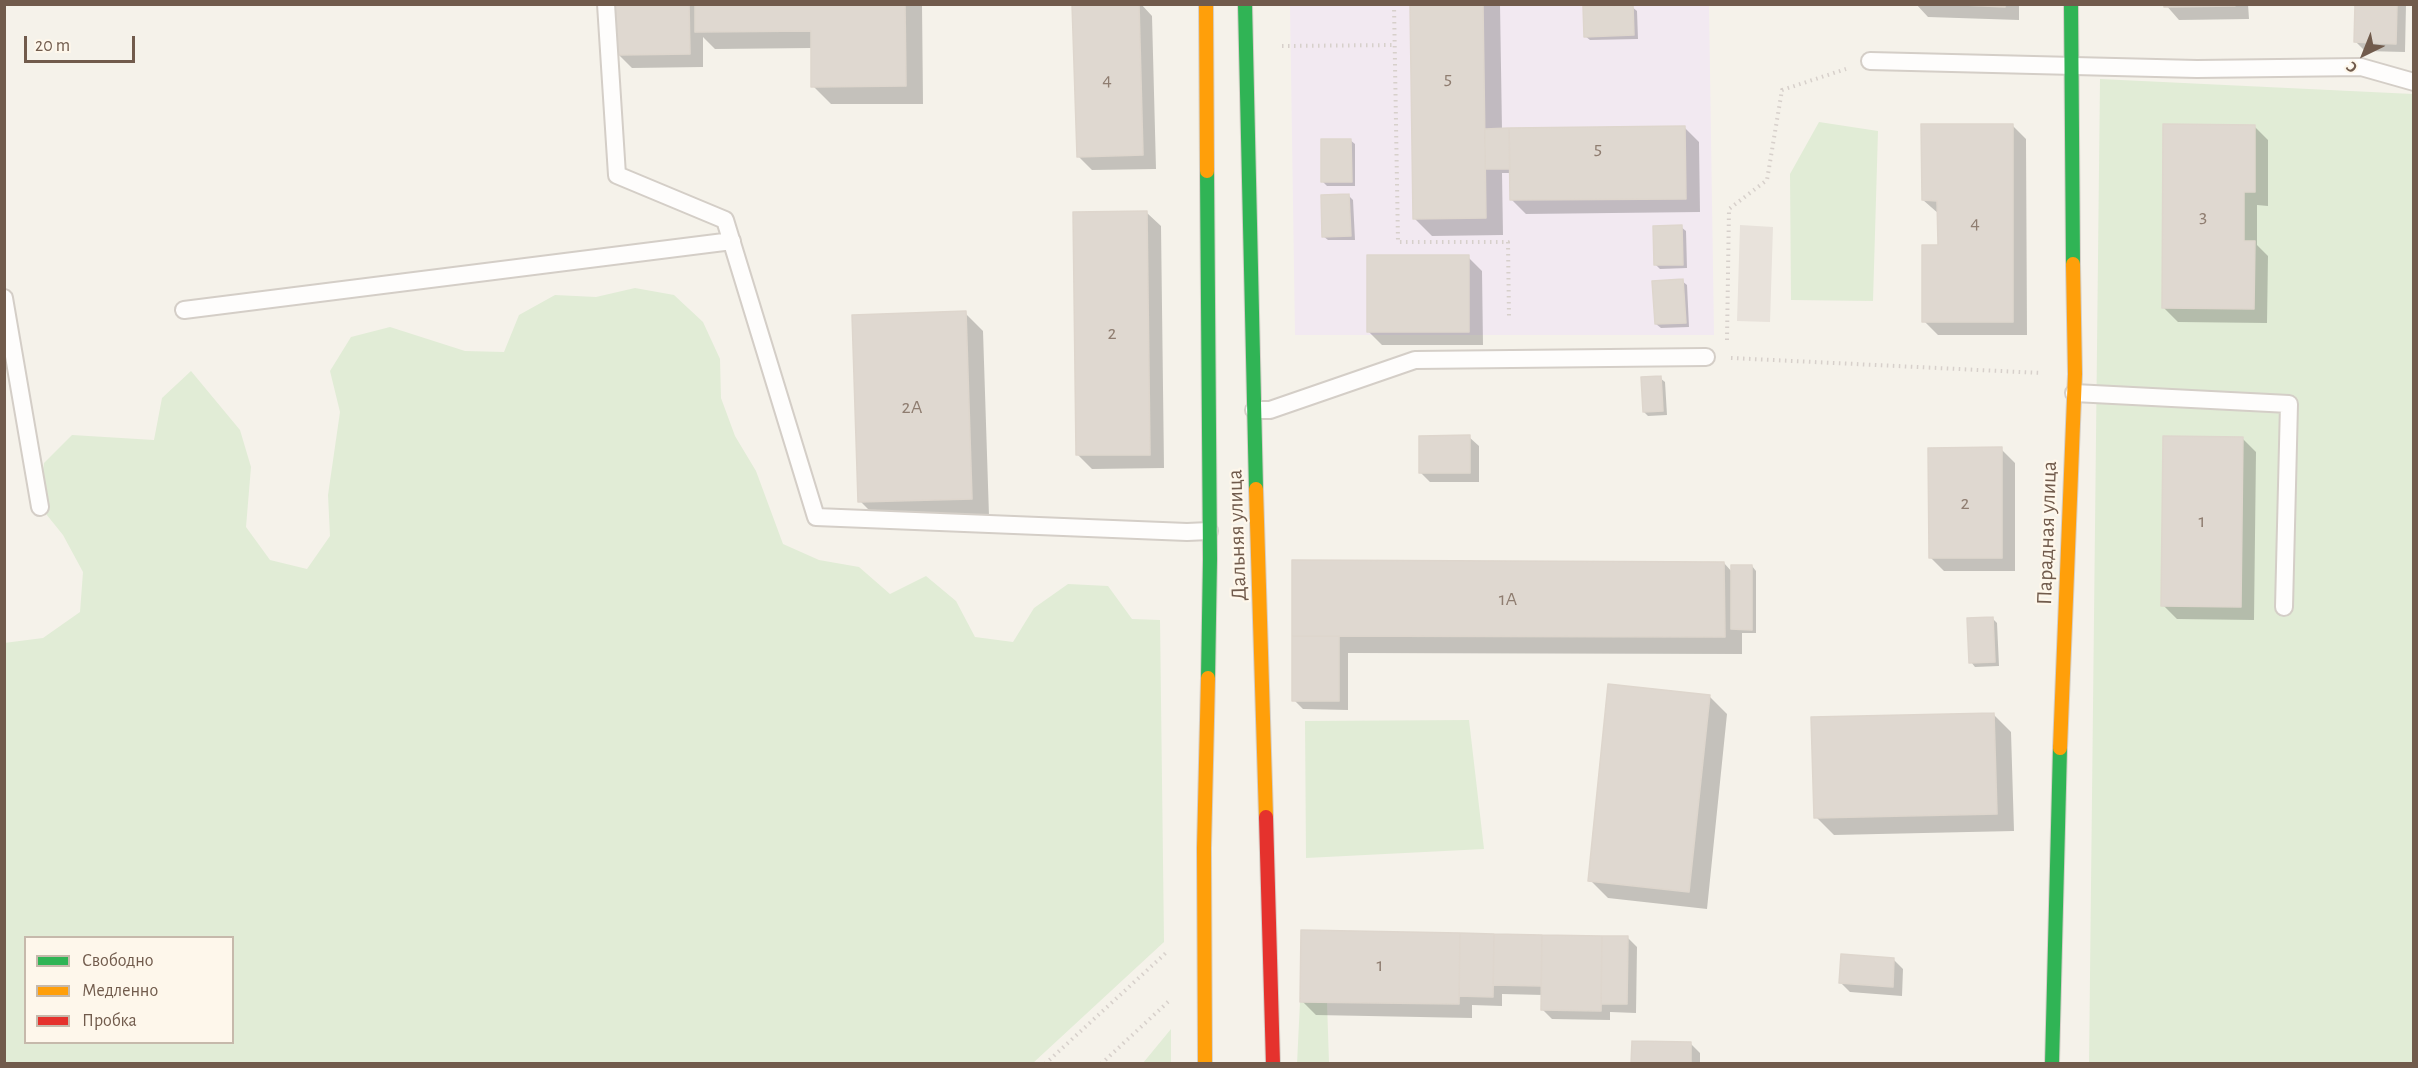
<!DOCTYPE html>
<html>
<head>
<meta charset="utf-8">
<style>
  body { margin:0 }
  #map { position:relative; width:2418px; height:1068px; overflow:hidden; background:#f5f2ea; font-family:"Alegreya Sans",sans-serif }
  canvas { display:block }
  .frame { position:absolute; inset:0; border:6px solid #715b4c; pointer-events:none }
  .legend { position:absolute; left:24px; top:936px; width:210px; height:108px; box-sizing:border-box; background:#fef7eb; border:2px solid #c6b9ab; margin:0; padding:8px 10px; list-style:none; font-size:18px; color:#715b4c }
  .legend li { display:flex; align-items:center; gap:12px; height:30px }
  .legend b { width:30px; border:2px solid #c6b9ab }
  .north { position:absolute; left:2334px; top:24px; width:60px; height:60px; -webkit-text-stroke:4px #fef7eb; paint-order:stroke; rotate:223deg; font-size:16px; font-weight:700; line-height:24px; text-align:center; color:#715b4c }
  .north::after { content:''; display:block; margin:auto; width:21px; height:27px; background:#715b4c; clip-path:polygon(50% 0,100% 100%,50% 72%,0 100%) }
  .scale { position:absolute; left:24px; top:36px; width:111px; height:27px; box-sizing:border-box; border:3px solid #715b4c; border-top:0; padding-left:8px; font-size:18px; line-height:21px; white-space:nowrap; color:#715b4c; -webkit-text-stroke:4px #fef7eb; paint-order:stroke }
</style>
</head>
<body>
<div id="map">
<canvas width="2418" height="1068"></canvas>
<div class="frame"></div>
<ul class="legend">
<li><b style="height:8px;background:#30b455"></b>Свободно</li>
<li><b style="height:8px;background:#ff9f0a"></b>Медленно</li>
<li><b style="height:8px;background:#e5322d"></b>Пробка</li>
</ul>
<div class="north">С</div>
<div class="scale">20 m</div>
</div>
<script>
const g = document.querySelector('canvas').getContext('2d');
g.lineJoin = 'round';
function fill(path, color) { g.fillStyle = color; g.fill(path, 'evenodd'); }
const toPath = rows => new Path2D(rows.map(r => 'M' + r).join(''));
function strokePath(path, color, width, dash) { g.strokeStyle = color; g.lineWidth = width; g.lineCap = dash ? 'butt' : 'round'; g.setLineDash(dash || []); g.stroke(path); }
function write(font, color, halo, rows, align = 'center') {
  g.font = font + ' "Alegreya Sans",sans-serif'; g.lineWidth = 4.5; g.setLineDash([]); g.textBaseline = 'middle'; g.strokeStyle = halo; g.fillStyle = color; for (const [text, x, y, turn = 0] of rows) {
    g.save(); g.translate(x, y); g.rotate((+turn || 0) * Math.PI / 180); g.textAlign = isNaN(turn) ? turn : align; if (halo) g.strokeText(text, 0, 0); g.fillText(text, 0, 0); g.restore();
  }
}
fill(toPath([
  [1740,225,1773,227,1770,322,1737,321]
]), '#e8e2db');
fill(toPath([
  [1290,5,1709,5,1714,335,1295,335]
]), '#f2e9f1');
fill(toPath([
  [2100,79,2413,94,2413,1063,2089,1064],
  [1819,122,1878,131,1873,301,1791,300,1790,174],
  [635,288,674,295,703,322,720,359,721,398,735,436,756,471,783,544,819,560,859,567,890,594,926,576,956,601,975,637,1013,642,1034,608,1068,584,1108,586,1132,619,1160,620,1164,942,1033,1063,5,1063,4,643,43,638,80,612,83,572,63,535,38,504,44,463,72,435,154,440,162,398,191,371,240,430,251,467,246,527,270,560,307,569,330,536,328,495,340,412,330,371,351,337,390,327,465,351,504,352,519,315,555,295,596,297],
  [26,938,232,938,232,1042,26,1042],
  [1469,720,1484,849,1306,858,1305,721],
  [1300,1002,1327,1002,1329,1063,1297,1064],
  [1171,1029,1171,1063,1143,1063]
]), '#e1ecd6');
fill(toPath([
  [617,4,922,4,923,104,831,104,813,86,812,48,715,49,703,37,703,67,632,68,618,54],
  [1074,4,1141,4,1152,16,1156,169,1092,170,1078,156],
  [1412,4,1500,4,1502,130,1685,128,1699,142,1700,212,1526,214,1512,200,1511,173,1502,173,1503,235,1432,236,1414,218],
  [1916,4,2019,4,2019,20,1928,17],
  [2165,4,2248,4,2249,19,2179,20],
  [2357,4,2406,4,2405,52,2365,51,2356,42],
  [1632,7,1637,11,1638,39,1590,40,1585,36],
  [2012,125,2026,139,2027,335,1938,335,1924,321,1939,246,1939,214,1923,200],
  [2254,126,2268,140,2268,206,2257,205,2257,245,2268,256,2267,323,2178,322,2164,308],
  [1350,140,1355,144,1355,186,1327,186,1323,182],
  [1349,196,1353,200,1355,240,1328,240,1323,236],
  [1147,213,1161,226,1164,468,1092,469,1078,455],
  [1681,227,1686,231,1687,268,1660,269,1655,264],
  [1468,257,1482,271,1483,345,1382,345,1368,331],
  [1682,281,1687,285,1689,327,1661,328,1656,324],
  [965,313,983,331,989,516,878,519,860,501],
  [1660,378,1665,382,1667,415,1648,416,1644,412],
  [1469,437,1479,446,1479,482,1430,482,1421,473],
  [2242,438,2256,452,2254,620,2177,619,2163,605],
  [2001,449,2015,463,2015,571,1944,571,1930,557],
  [1294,562,1724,563,1732,572,1752,566,1756,571,1756,633,1742,633,1742,654,1348,653,1348,710,1303,709,1294,700],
  [1993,619,1997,623,1999,666,1975,667,1971,662],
  [1709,696,1727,714,1707,909,1608,898,1590,880],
  [1993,714,2011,732,2014,831,1834,835,1816,817],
  [1303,932,1627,937,1637,947,1636,1013,1610,1012,1610,1020,1552,1019,1543,1010,1543,995,1502,994,1502,1006,1472,1005,1472,1018,1316,1015,1302,1001],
  [1894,960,1903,969,1902,996,1850,992,1841,983],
  [1690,1043,1700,1053,1700,1064,1633,1064]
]), '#0003');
const building = toPath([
  [615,4,689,4,690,54,617,55,615,4],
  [695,4,905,4,906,86,811,87,811,31,695,32,695,4],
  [1072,4,1139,4,1143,155,1077,157,1072,4],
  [1410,4,1483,4,1486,218,1413,219,1410,4],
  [1943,4,2005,4,2005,7,1943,4],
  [2164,4,2235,4,2235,6,2164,7,2164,4],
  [2355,4,2397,4,2396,44,2354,42,2355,4],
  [1633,5,1634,35,1584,37,1583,6,1633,5],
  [1921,124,2013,124,2013,322,1922,322,1922,245,1938,245,1937,201,1922,200,1921,124],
  [2163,124,2255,125,2255,192,2244,192,2244,241,2255,241,2254,309,2162,308,2163,124],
  [1685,126,1686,199,1510,200,1509,128,1685,126],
  [1509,128,1510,169,1485,169,1485,129,1509,128],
  [1321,139,1351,139,1352,182,1321,182,1321,139],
  [1349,194,1351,236,1322,237,1321,195,1349,194],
  [1147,211,1150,455,1076,455,1073,212,1147,211],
  [1682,225,1683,265,1654,265,1653,226,1682,225],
  [1367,255,1469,255,1469,332,1367,332,1367,255],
  [1683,279,1686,323,1655,324,1652,281,1683,279],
  [966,311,972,499,858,502,852,315,966,311],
  [1661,376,1663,411,1643,412,1641,377,1661,376],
  [1470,435,1470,473,1419,473,1419,436,1470,435],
  [2163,436,2243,437,2241,607,2161,606,2163,436],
  [2002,447,2002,558,1929,558,1928,448,2002,447],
  [1292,560,1724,562,1725,637,1292,636,1292,560],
  [1731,565,1752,565,1752,630,1731,629,1731,565],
  [1993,617,1995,662,1969,663,1967,618,1993,617],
  [1292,636,1339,636,1339,701,1292,701,1292,636],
  [1608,684,1710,695,1689,892,1588,881,1608,684],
  [1994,713,1997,814,1814,818,1811,717,1994,713],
  [1301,930,1460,933,1459,1004,1300,1002,1301,930],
  [1460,933,1494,934,1493,997,1459,996,1460,933],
  [1494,934,1542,935,1541,986,1493,985,1494,934],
  [1542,935,1602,936,1601,1011,1541,1010,1542,935],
  [1602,936,1628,936,1627,1004,1601,1004,1602,936],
  [1841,954,1894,958,1893,987,1839,983,1841,954],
  [1632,1041,1691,1042,1691,1064,1631,1064,1632,1041]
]);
fill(building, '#dfd8d0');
strokePath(building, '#ded6cd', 1.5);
const lane = toPath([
  [606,4,617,175,725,220,816,517,1187,532,1209,531],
  [1870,61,2197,69,2361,67,2414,82],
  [4,298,40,507],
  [184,310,732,241],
  [2074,393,2289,404,2284,607],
  [1254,410,1270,410,1415,360,1706,357]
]);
const fast = toPath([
  [1245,4,1256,489],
  [2071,4,2073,264],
  [1207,171,1210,559,1208,678],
  [2052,1064,2060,748]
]);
const slow = toPath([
  [1206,4,1207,171],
  [1256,489,1266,817],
  [2060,748,2075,374,2073,264],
  [1205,1064,1204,848,1208,678]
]);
const jam = toPath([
  [1266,817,1273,1064]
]);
strokePath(lane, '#d4cec7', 20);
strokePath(fast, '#d5cfc8', 16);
strokePath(slow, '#d5cfc8', 16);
strokePath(jam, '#d5cfc8', 16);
strokePath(toPath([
  [1394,4,1398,242,1508,242,1509,317],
  [1282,46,1395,45],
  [1727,340,1729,209,1767,180,1782,90,1846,69],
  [1731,358,2041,373],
  [1045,1064,1168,951],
  [1101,1064,1169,1001]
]), '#d7d0cb', 4, [1.5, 4.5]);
strokePath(lane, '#fefdfc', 16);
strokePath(fast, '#30b455', 14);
strokePath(slow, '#ff9f0a', 14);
strokePath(jam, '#e5322d', 14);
write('20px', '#8f7d70', null, [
  ["5",1448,78],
  ["4",1107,80],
  ["5",1598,148],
  ["3",2203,216],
  ["4",1975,223],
  ["2",1112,333],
  ["2А",912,407],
  ["2",1965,503],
  ["1",2202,521],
  ["1А",1508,599],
  ["1",1380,965]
]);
write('22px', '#715b4c', '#fef7eb', [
  ["Парадная улица",2047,533,-88],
  ["Дальняя улица",1237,535,-92]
]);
</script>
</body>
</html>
